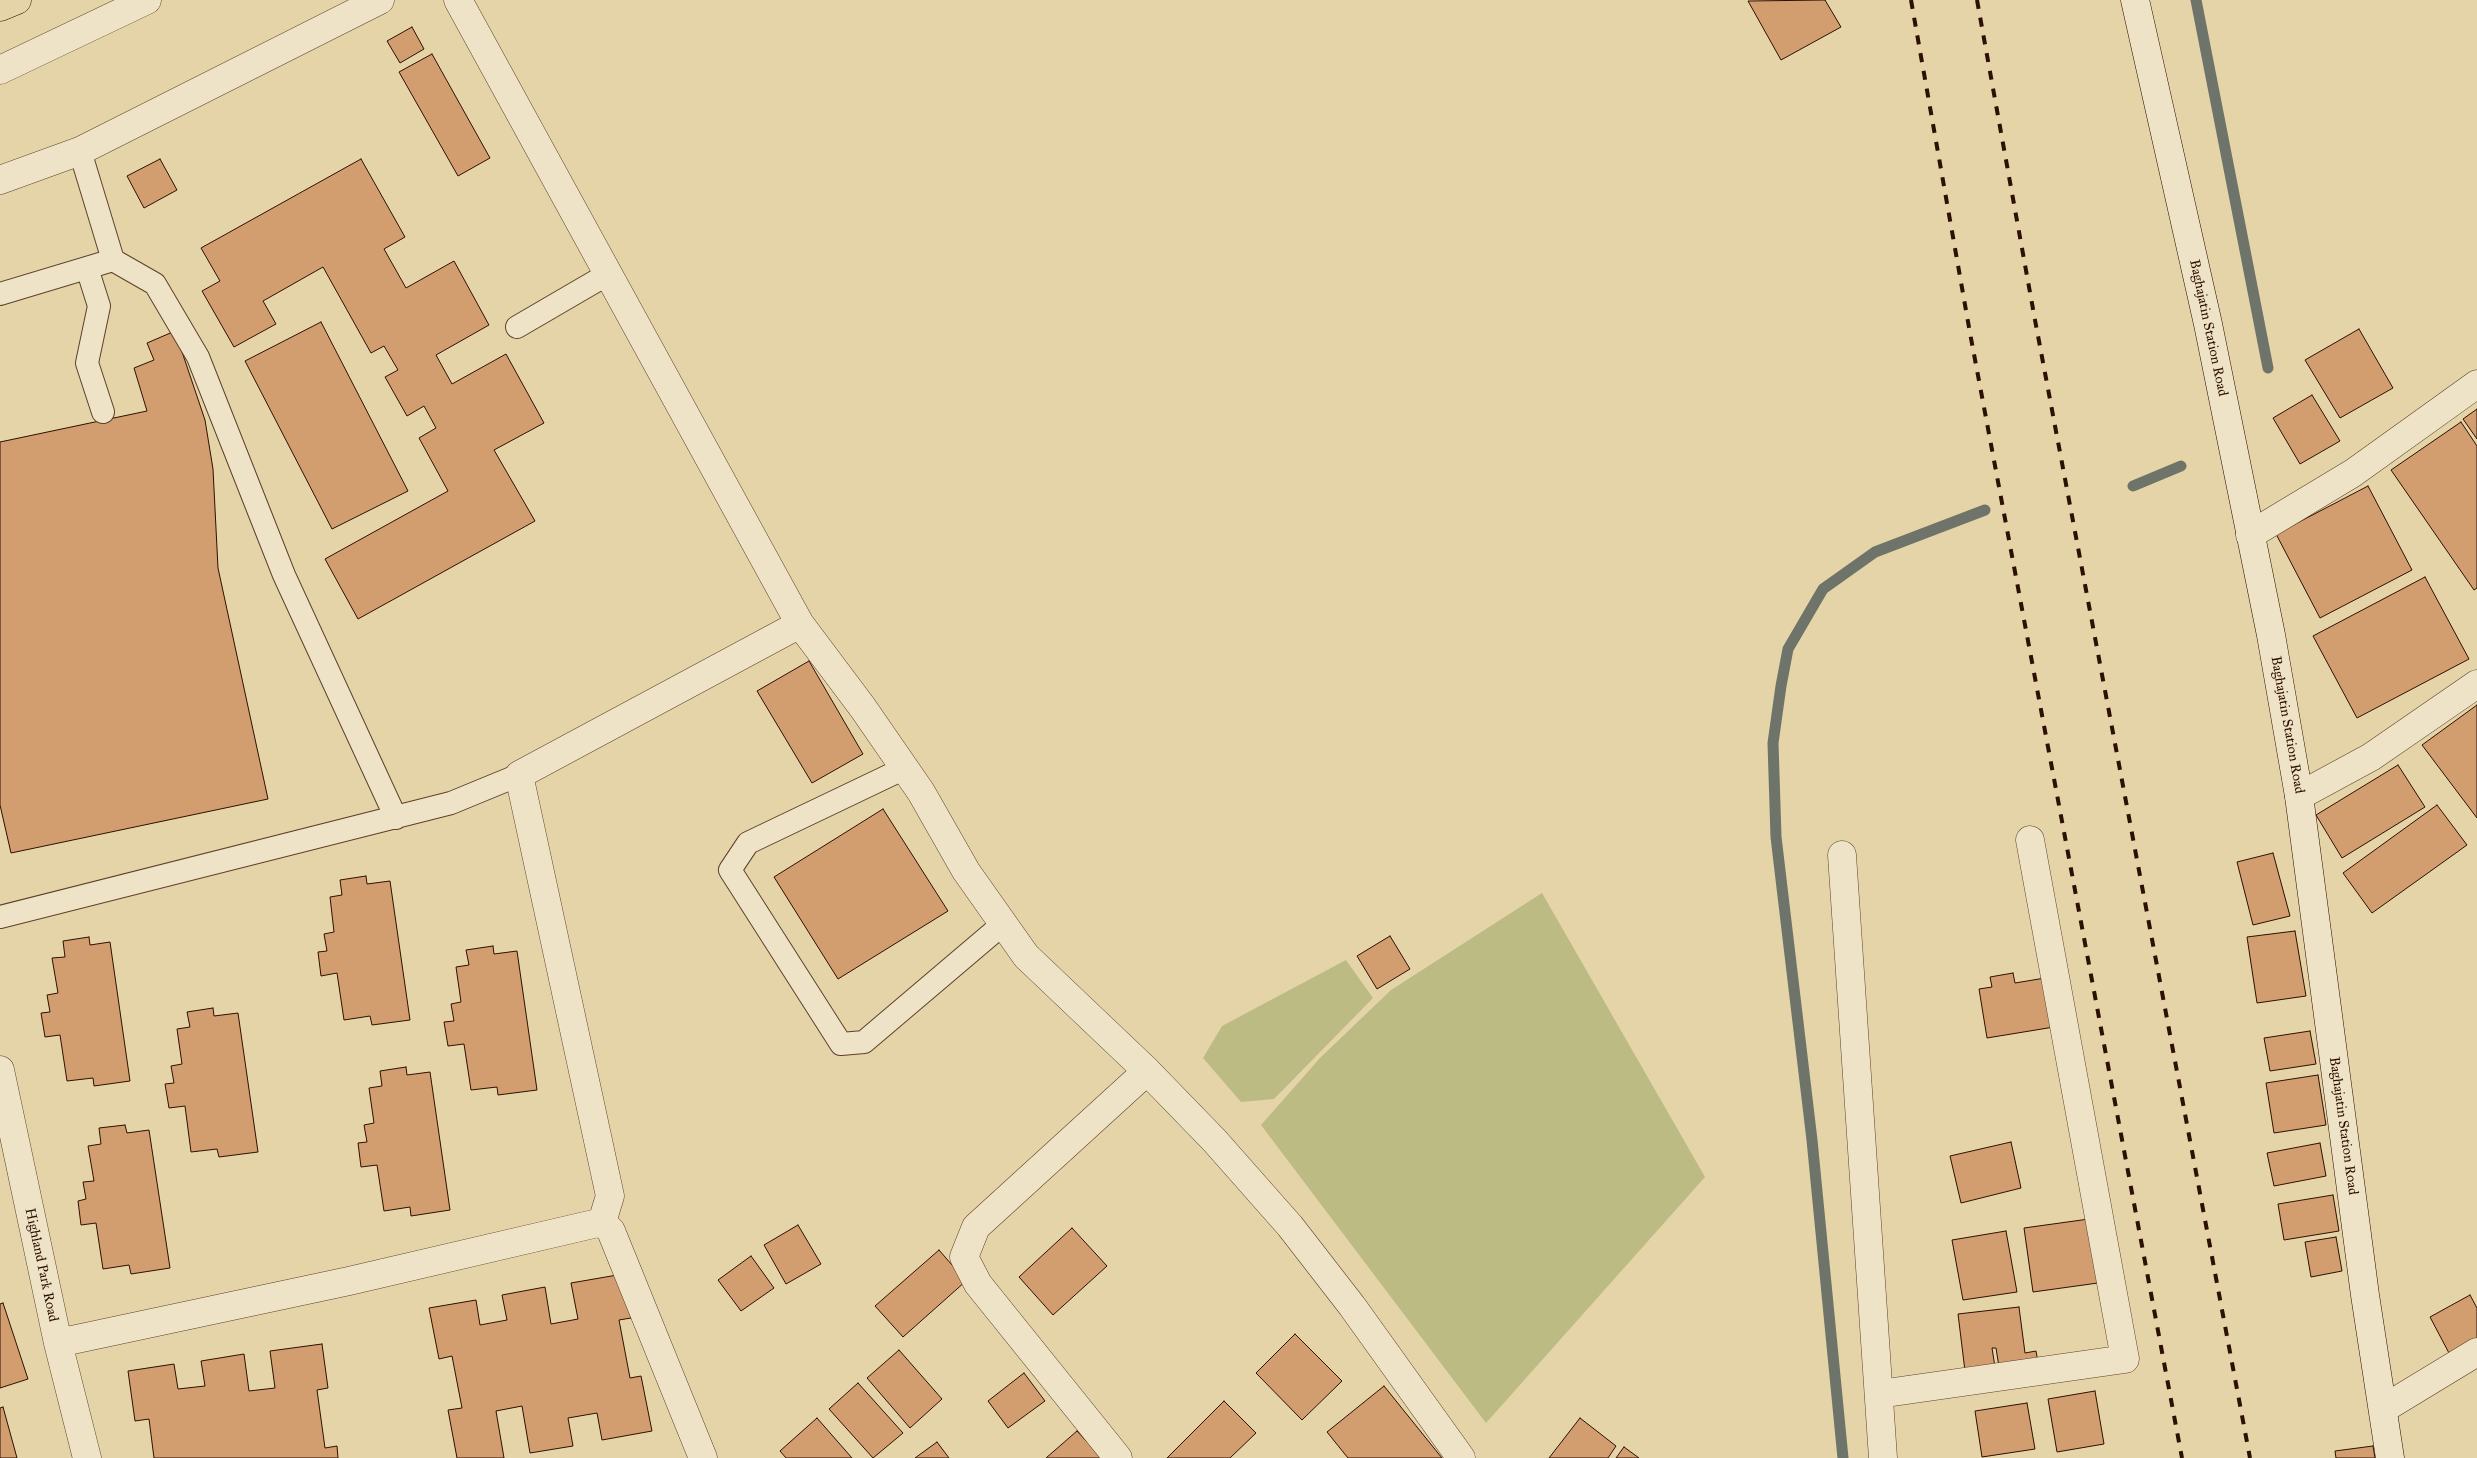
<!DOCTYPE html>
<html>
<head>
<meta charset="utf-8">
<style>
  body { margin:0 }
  canvas { display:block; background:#e5d4a7 }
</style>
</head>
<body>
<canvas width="2477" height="1458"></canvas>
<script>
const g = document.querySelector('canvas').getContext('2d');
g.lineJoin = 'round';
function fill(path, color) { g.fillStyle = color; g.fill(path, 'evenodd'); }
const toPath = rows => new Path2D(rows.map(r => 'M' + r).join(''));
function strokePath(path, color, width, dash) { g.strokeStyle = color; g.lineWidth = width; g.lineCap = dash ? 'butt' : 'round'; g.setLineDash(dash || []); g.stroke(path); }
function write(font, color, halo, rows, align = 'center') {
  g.font = font + ' "IM FELL Great Primer",serif'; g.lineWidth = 5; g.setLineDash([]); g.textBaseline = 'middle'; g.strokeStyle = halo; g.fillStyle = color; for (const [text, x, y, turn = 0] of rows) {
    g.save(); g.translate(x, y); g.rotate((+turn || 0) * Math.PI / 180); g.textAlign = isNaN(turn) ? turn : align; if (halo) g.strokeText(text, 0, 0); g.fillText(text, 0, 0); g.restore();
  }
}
fill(toPath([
  [1542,893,1705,1177,1486,1423,1261,1125,1320,1058,1391,990],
  [1346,960,1373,998,1274,1099,1241,1102,1203,1058,1222,1026]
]), '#bbbb83');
strokePath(toPath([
  [2196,0,2268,368],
  [2133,486,2181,466],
  [1843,1458,1812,1140,1776,837,1773,743,1781,686,1788,649,1823,589,1875,552,1985,510]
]), '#6e746a', 11);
const building = toPath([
  [1825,0,1841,27,1781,60,1748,1,1825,0],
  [412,27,424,49,400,63,387,41,412,27],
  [432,54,490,158,458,176,399,72,432,54],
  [160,159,177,190,144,208,127,176,160,159],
  [361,159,405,237,384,249,406,288,454,261,489,325,436,355,452,384,506,354,544,423,494,450,535,521,358,619,325,559,448,491,419,438,436,428,424,406,407,416,385,377,398,370,384,346,371,353,323,267,263,301,276,324,234,347,202,291,220,281,201,248,361,159],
  [321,322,408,491,332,529,245,361,321,322],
  [2359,329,2393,388,2340,418,2305,360,2359,329],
  [175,331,205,420,213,469,218,568,268,799,11,853,0,805,0,442,147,411,134,368,154,360,147,343,175,331],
  [2312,395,2340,441,2300,464,2273,418,2312,395],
  [2477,409,2477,439,2463,419,2477,409],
  [2461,422,2477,446,2477,588,2474,590,2391,470,2461,422],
  [2368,486,2412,570,2320,618,2276,534,2368,486],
  [2425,577,2469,659,2357,718,2313,636,2425,577],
  [809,661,863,754,812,783,757,691,809,661],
  [2477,705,2477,818,2422,745,2477,705],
  [2398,765,2425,807,2342,858,2316,815,2398,765],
  [2437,805,2467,845,2372,913,2343,873,2437,805],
  [883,809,948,911,838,979,774,877,883,809],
  [2273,853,2290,916,2253,925,2237,862,2273,853],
  [366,876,367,884,390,881,410,1020,372,1025,370,1016,344,1020,337,973,321,976,318,952,327,951,324,934,334,932,330,897,342,895,340,880,366,876],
  [2295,931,2306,996,2257,1003,2247,937,2295,931],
  [1390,936,1410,969,1377,989,1357,956,1390,936],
  [89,937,90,945,110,942,130,1081,94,1086,93,1078,67,1081,60,1035,45,1037,41,1013,50,1012,47,995,58,993,52,958,65,957,63,941,89,937],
  [493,946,494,954,517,951,537,1090,498,1095,497,1087,471,1090,464,1044,448,1046,444,1022,454,1021,451,1004,461,1002,456,967,469,965,466,950,493,946],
  [2013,973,2015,983,2045,978,2054,1027,1987,1038,1979,989,1992,987,1990,977,2013,973],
  [213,1008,214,1016,238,1013,258,1152,219,1157,217,1149,191,1152,185,1106,169,1108,165,1084,174,1083,171,1066,182,1064,177,1029,190,1027,187,1012,213,1008],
  [2310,1031,2316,1064,2270,1071,2264,1038,2310,1031],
  [406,1067,407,1075,430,1072,450,1210,411,1216,410,1207,384,1211,377,1165,361,1167,358,1143,367,1142,364,1125,374,1123,369,1088,382,1086,380,1071,406,1067],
  [2318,1075,2326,1125,2274,1133,2266,1083,2318,1075],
  [125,1125,127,1133,149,1130,170,1268,131,1274,129,1265,103,1269,96,1223,81,1225,78,1201,86,1199,83,1182,94,1181,88,1146,101,1144,99,1128,125,1125],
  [2011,1142,2021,1188,1961,1203,1950,1156,2011,1142],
  [2320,1143,2326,1176,2274,1186,2267,1153,2320,1143],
  [2333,1195,2339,1231,2284,1240,2278,1204,2333,1195],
  [2089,1219,2098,1283,2033,1292,2024,1228,2089,1219],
  [798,1225,821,1264,786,1284,764,1245,798,1225],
  [1072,1228,1107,1266,1053,1315,1019,1277,1072,1228],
  [2006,1231,2017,1292,1963,1300,1952,1240,2006,1231],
  [2336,1237,2342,1271,2311,1277,2305,1242,2336,1237],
  [939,1250,966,1281,903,1337,875,1306,939,1250],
  [751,1256,774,1288,741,1311,718,1280,751,1256],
  [623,1274,631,1318,619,1320,630,1378,641,1376,652,1431,602,1440,597,1413,568,1418,573,1446,530,1453,522,1406,496,1411,504,1458,457,1458,448,1410,462,1408,452,1356,439,1359,429,1308,476,1300,480,1325,507,1320,502,1295,545,1287,551,1324,578,1319,571,1283,623,1274],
  [2470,1295,2477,1308,2477,1341,2450,1355,2430,1317,2470,1295],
  [3,1303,28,1379,0,1388,0,1304,3,1303],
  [2019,1307,2025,1353,2036,1351,2038,1362,1999,1367,1996,1348,1992,1348,1995,1367,1965,1371,1958,1314,2019,1307],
  [1295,1334,1342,1381,1302,1420,1256,1373,1295,1334],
  [322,1344,328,1388,317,1390,325,1448,337,1446,338,1458,154,1458,149,1419,135,1421,128,1371,174,1364,178,1389,205,1386,201,1361,244,1354,249,1391,275,1388,270,1351,322,1344],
  [899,1350,942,1399,910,1428,867,1378,899,1350],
  [1024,1373,1045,1401,1008,1428,988,1401,1024,1373],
  [858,1383,903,1433,873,1458,829,1409,858,1383],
  [1384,1386,1442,1458,1348,1458,1327,1432,1384,1386],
  [2095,1391,2104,1444,2057,1452,2048,1399,2095,1391],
  [1224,1401,1256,1433,1230,1458,1167,1458,1224,1401],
  [2027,1403,2035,1449,1982,1457,1975,1411,2027,1403],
  [3,1407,17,1458,0,1458,0,1408,3,1407],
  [817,1418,852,1458,786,1458,780,1451,817,1418],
  [1580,1418,1616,1446,1608,1458,1549,1458,1580,1418],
  [1077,1431,1102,1458,1046,1458,1077,1431],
  [937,1442,949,1458,915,1458,937,1442],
  [2373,1446,2375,1458,2336,1458,2335,1451,2373,1446],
  [1624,1447,1639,1458,1616,1458,1624,1447]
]);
fill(building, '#d29d6f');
strokePath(building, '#2e1002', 1);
const lane = toPath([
  [113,260,155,284,198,357,284,575,396,818],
  [87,268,99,306,87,363,103,412],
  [0,294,113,260,80,151],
  [517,327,608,274],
  [905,768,748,843,730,870,841,1044,864,1042,1003,924],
  [0,917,451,803,519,775]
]);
const street = toPath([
  [458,0,800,624,863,708,921,792,966,871,1026,956,1147,1071,1214,1140,1290,1226,1352,1306,1461,1458],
  [0,70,147,0],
  [0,180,80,151,380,0],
  [2250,535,2353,473,2477,384],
  [2299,796,2371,757,2477,684],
  [1842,855,1883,1458],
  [0,1070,58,1343,87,1458],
  [58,1343,349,1281,602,1222],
  [1879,1394,2125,1359,2030,840],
  [2383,1409,2477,1352],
  [703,1458,611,1231,602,1222,610,1196,519,775,800,624],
  [1118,1458,978,1284,964,1257,976,1227,1147,1071]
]);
const secondary = toPath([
  [2135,0,2208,324,2271,635,2299,796,2365,1295,2390,1458]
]);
const primary = toPath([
  [0,7,17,0]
]);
strokePath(lane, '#5c412b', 24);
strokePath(street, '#5c412b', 29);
strokePath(secondary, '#2e1002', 29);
strokePath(primary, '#2e1002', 29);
strokePath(lane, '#eee3c6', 22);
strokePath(street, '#eee3c6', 28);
strokePath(secondary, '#eee3c6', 28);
strokePath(primary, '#e5d4a7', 28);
strokePath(toPath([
  [1911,0,1970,333,2182,1458],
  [1977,0,2035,320,2250,1458]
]), '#2e1002', 4, [9, 9]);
write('14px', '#2e1002', '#eee3c6', [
  ["Baghajatin Station Road",2208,328,78],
  ["Baghajatin Station Road",2287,725,80],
  ["Baghajatin Station Road",2343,1126,82],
  ["Highland Park Road",41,1265,78]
]);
</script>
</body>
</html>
